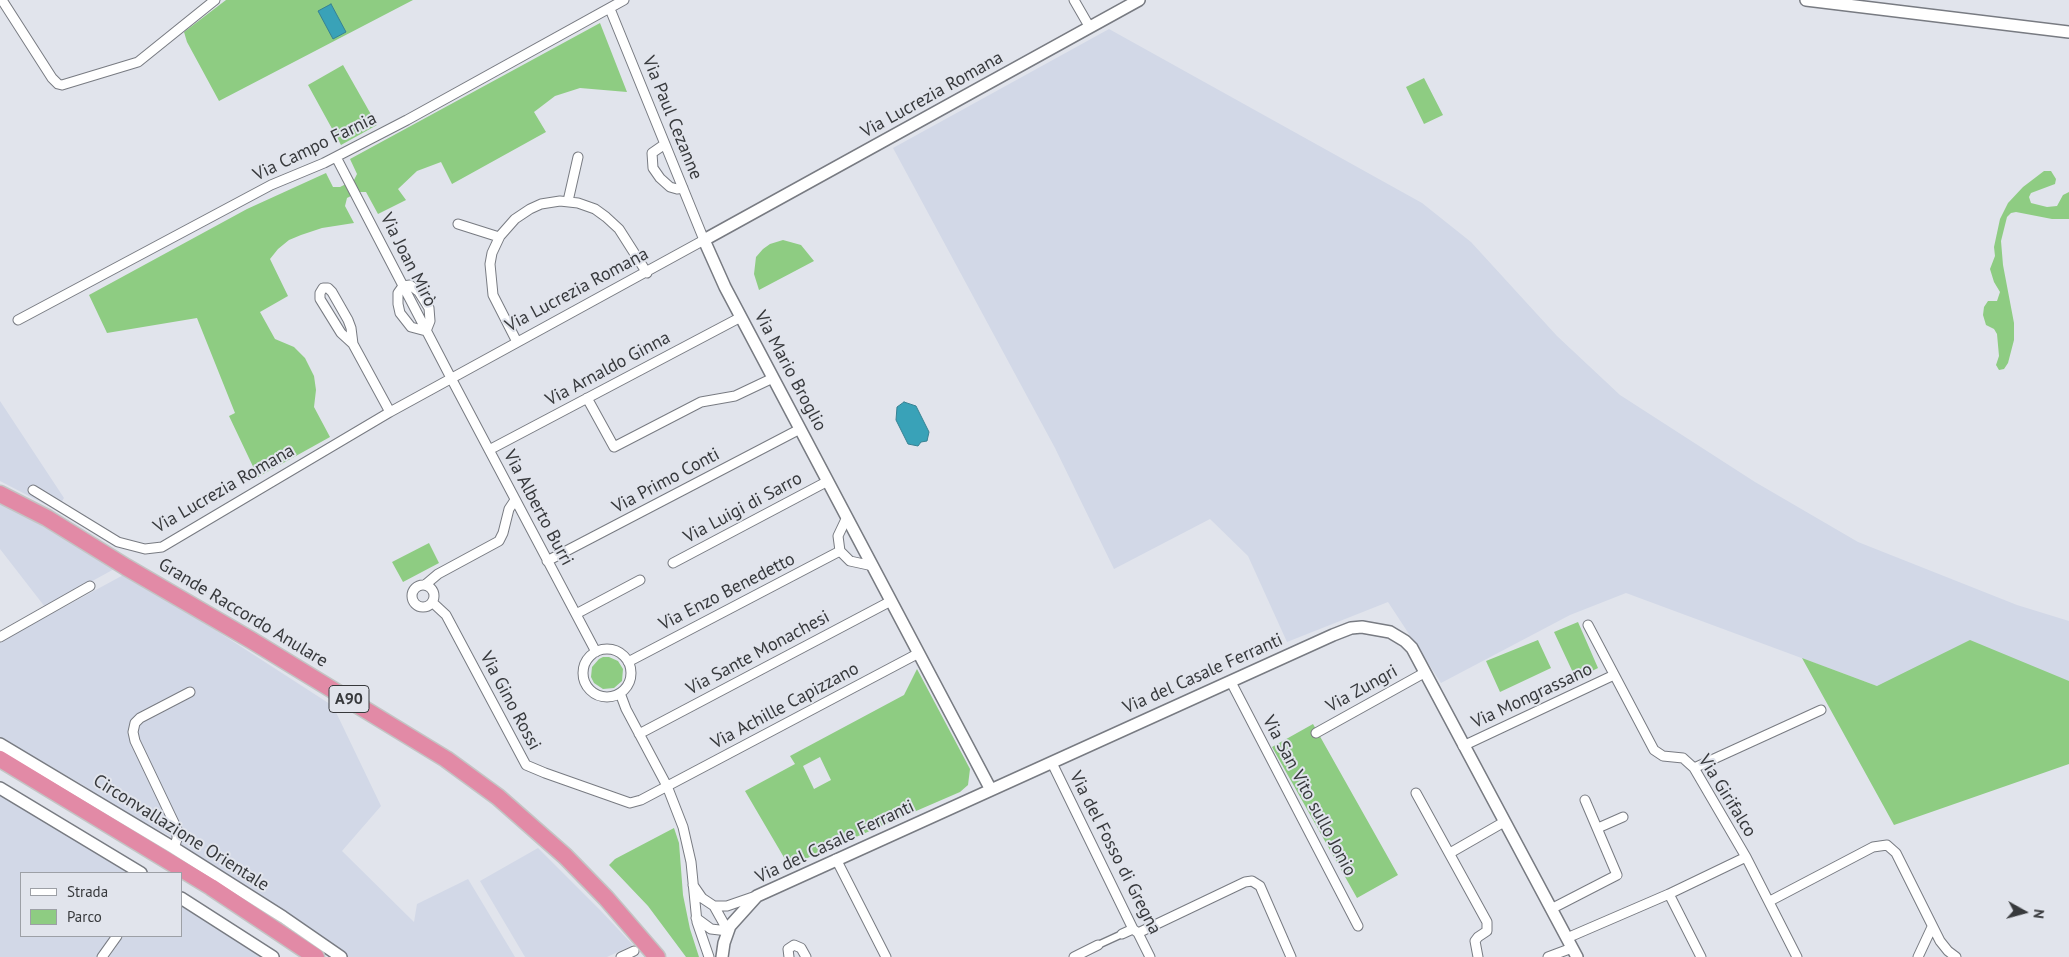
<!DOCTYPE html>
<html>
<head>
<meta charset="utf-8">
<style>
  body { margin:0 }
  #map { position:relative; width:2069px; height:957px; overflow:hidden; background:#e1e4ec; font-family:"PT Sans",sans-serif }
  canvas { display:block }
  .legend { position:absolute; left:20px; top:872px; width:162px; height:65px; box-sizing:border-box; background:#e1e4ec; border:1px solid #9da0a6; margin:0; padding:6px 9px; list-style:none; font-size:15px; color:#37393c }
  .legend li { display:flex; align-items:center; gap:10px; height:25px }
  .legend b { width:25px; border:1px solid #9da0a6 }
  .north { position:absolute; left:1999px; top:887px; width:50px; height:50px; -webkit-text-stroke:4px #e1e4ec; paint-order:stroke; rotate:97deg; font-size:14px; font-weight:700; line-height:20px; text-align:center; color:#37393c }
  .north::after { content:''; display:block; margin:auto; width:18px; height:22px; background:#37393c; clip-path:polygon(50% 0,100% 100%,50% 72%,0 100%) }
</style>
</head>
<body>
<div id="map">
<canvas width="2069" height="957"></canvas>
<ul class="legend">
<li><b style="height:6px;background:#fff"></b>Strada</li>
<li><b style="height:14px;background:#8ecc82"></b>Parco</li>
</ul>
<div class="north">N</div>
</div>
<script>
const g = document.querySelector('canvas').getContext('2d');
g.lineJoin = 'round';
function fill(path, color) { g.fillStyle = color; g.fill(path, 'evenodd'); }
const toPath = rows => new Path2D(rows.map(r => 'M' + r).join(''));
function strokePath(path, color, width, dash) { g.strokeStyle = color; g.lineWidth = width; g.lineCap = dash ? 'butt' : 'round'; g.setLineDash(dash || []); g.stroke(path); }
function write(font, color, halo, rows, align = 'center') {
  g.font = font + ' "PT Sans",sans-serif'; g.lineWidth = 4; g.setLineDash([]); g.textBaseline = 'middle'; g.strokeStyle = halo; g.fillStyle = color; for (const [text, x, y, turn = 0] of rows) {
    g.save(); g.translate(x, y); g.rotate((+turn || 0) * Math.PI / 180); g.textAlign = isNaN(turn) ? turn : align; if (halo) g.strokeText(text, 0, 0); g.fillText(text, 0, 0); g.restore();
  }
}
fill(toPath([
  [1109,29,1422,203,1471,242,1557,336,1620,395,1755,482,1858,542,2017,605,2069,621,2069,683,1877,686,1626,593,1570,615,1441,683,1388,602,1287,642,1248,556,1210,519,1114,569,1055,448,893,148],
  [0,401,64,498,56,510,0,481],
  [0,503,3,504,116,568,45,607,0,549],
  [127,573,333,706,381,806,342,851,414,922,417,904,468,879,515,957,348,957,171,837,118,808,83,785,0,737,0,642],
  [0,793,136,873,21,873,21,936,113,936,98,957,0,957],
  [538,848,601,911,633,945,607,957,525,957,480,881],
  [181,903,266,957,109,957,123,936,181,936]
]), '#d2d8e7');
fill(toPath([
  [226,0,413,0,219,101,187,42,184,32],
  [600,23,627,92,580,88,555,96,534,112,546,132,452,184,441,162,417,171,398,189,406,200,378,214,366,192,359,192,347,198,345,206,354,223,322,228,301,235,289,240,278,249,270,259,288,296,260,312,275,339,294,347,305,358,314,376,316,390,314,407,330,437,258,477,229,416,235,413,197,318,107,333,89,295,247,209,326,173,333,187,340,187,354,180,357,174,350,159],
  [343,65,377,125,341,145,308,85],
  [1424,78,1443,115,1424,124,1406,87],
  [2044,171,2051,171,2056,179,2055,184,2031,193,2029,197,2031,203,2047,207,2057,206,2063,195,2069,192,2069,219,2052,219,2016,212,2011,213,2007,217,2001,241,2003,265,2014,323,2014,340,2008,363,2004,369,1999,370,1996,365,1999,356,1997,334,1994,329,1986,325,1983,315,1984,307,1988,301,1997,301,2000,292,1994,282,1990,269,1995,256,1994,247,2000,219,2008,203,2023,187],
  [783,240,801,245,814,261,759,290,754,274,756,257,763,249,770,244],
  [429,543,439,563,403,582,392,562],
  [1578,622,1598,668,1576,679,1554,632],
  [1538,640,1551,668,1500,692,1486,661],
  [1970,640,2069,681,2069,764,1894,825,1802,658,1877,686],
  [603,657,609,657,618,661,623,669,622,681,614,688,603,689,594,683,591,677,592,667,599,659],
  [917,669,970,769,968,785,960,792,789,866,745,791,795,764,790,756,904,695],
  [820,757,831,780,814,789,803,766],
  [1313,724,1398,875,1357,898,1272,747],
  [674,828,679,843,683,895,690,929,699,957,686,957,648,906,609,865,615,859]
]), '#8ecc82');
const water = toPath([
  [331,4,346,32,333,39,318,11,331,4],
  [904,402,916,406,929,432,927,441,921,442,918,446,908,444,896,420,897,407,904,402]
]);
fill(water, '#39a2b8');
strokePath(water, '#388293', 1);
const pedestrian = toPath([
  [1098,945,1122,934]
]);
const minor = toPath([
  [2,0,52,78,58,84,62,85,138,62,215,0],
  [1074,0,1089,26],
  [665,144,652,153,653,168,660,178,670,187,677,189,683,188],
  [336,157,451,378,596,652],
  [568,201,578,157],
  [458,224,499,237],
  [410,285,419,292,429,308,430,321,426,331,411,327,400,313,398,304,398,293,403,286,410,285],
  [18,320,271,185,324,163,407,120,624,0],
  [517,342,493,295,490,264,492,253,500,236,515,219,530,209,541,204,560,201,578,203,595,209,606,217,619,229,647,273],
  [353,344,351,328,348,320,332,292,328,288,323,288,320,293,320,299,341,333,353,344,390,412],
  [587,398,614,447,701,402,735,396,773,378],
  [489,450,741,317],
  [33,490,118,542,145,549,162,547,390,412,704,240,610,9],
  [847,517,838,536,840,551,850,561,873,566],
  [547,561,800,429],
  [673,563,828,481],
  [425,585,438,574,499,541,503,533,509,509,515,500],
  '412 596a11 11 0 1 1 22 0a11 11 0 1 1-22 0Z',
  [432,602,446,615,526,765,545,773,630,803,641,800,919,653],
  [576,614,640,580],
  [1588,625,1654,750,1663,756,1683,758,1694,768,1746,857,1797,957],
  [0,637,90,586],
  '583 673a24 24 0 1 1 48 0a24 24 0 1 1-48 0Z',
  [628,662,840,551],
  [1231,682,1358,926],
  [620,693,626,709,667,786,683,827,691,862,697,922,709,957],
  [1316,733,1424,673],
  [639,734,891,601],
  [1463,746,1614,675],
  [1052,763,1133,929,1138,933,1150,957],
  [1694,768,1821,710],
  [1416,793,1487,922,1487,931,1478,937,1475,941,1478,957],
  [1598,828,1623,817],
  [174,848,177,839,177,829,135,741,133,732,135,723,140,718,190,692],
  [1450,853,1504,822],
  [836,859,886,957],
  [693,885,702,898,714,906,727,906,756,896],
  [1669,894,1701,957],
  [1770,901,1873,847,1887,845,1896,853,1940,941,1948,951,1956,957],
  [714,906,728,931],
  [1551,909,1617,875,1585,800],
  [696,918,711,929,728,931],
  [1138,933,1245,882,1252,881,1260,886,1291,957],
  [1122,934,1133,929],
  [1567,938,1669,894,1746,857],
  [102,957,117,936],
  [621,957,634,951],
  [789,957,788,949,794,945,801,948,806,957],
  [1074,957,1098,945],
  [1548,957,1572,948],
  [1918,957,1932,927]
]);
const tertiary = toPath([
  [1806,0,2069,32],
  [0,744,174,848,283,917,341,957],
  [0,788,141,873],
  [991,790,725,287,704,240,1139,0],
  [181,898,273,957],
  [722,957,724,943,730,926,757,896,1333,635,1351,628,1362,627,1390,632,1405,641,1412,648,1577,957]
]);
const motorway = toPath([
  [0,494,47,518,126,567,251,640,446,759,498,797,565,856,606,898,657,957],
  [0,759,211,887,316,957]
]);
strokePath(pedestrian, '#787b82', 9);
strokePath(minor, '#787b82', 11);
strokePath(tertiary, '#787b82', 14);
strokePath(motorway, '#c3c4c4', 19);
strokePath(pedestrian, '#fff', 6);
strokePath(minor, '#fff', 9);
strokePath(tertiary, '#fff', 11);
strokePath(motorway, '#e28aa6', 16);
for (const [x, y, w] of [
  [349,699,40]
]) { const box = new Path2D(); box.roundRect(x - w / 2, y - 13.5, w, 27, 4); g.fillStyle = '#e1e4ec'; g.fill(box); strokePath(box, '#37393c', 1); }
write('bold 16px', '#37393c', null, [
  ["A90",349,699]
]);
write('18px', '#37393c', '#e1e4ec', [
  ["Via Lucrezia Romana",932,95,-29],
  ["Via Paul Cezanne",672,118,68],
  ["Via Campo Farnia",315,147,-26],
  ["Via Joan Mirò",408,260,63],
  ["Via Lucrezia Romana",577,290,-28],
  ["Via Arnaldo Ginna",608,369,-28],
  ["Via Mario Broglio",790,371,62],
  ["Via Primo Conti",666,481,-28],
  ["Via Lucrezia Romana",224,489,-30],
  ["Via Alberto Burri",538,508,62],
  ["Via Luigi di Sarro",743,508,-28],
  ["Via Enzo Benedetto",727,592,-27],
  ["Grande Raccordo Anulare",243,613,31],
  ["Via Sante Monachesi",758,653,-28],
  ["Via del Casale Ferranti",1203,674,-24],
  ["Via Zungri",1362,689,-29],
  ["Via Mongrassano",1532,696,-25],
  ["Via Gino Rossi",510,701,62],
  ["Via Achille Capizzano",785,706,-28],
  ["Via San Vito sullo Jonio",1309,796,62],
  ["Via Girifalco",1727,796,58],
  ["Circonvallazione Orientale",181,833,32],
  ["Via del Casale Ferranti",835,842,-25],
  ["Via del Fosso di Gregna",1115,853,63]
]);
</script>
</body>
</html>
